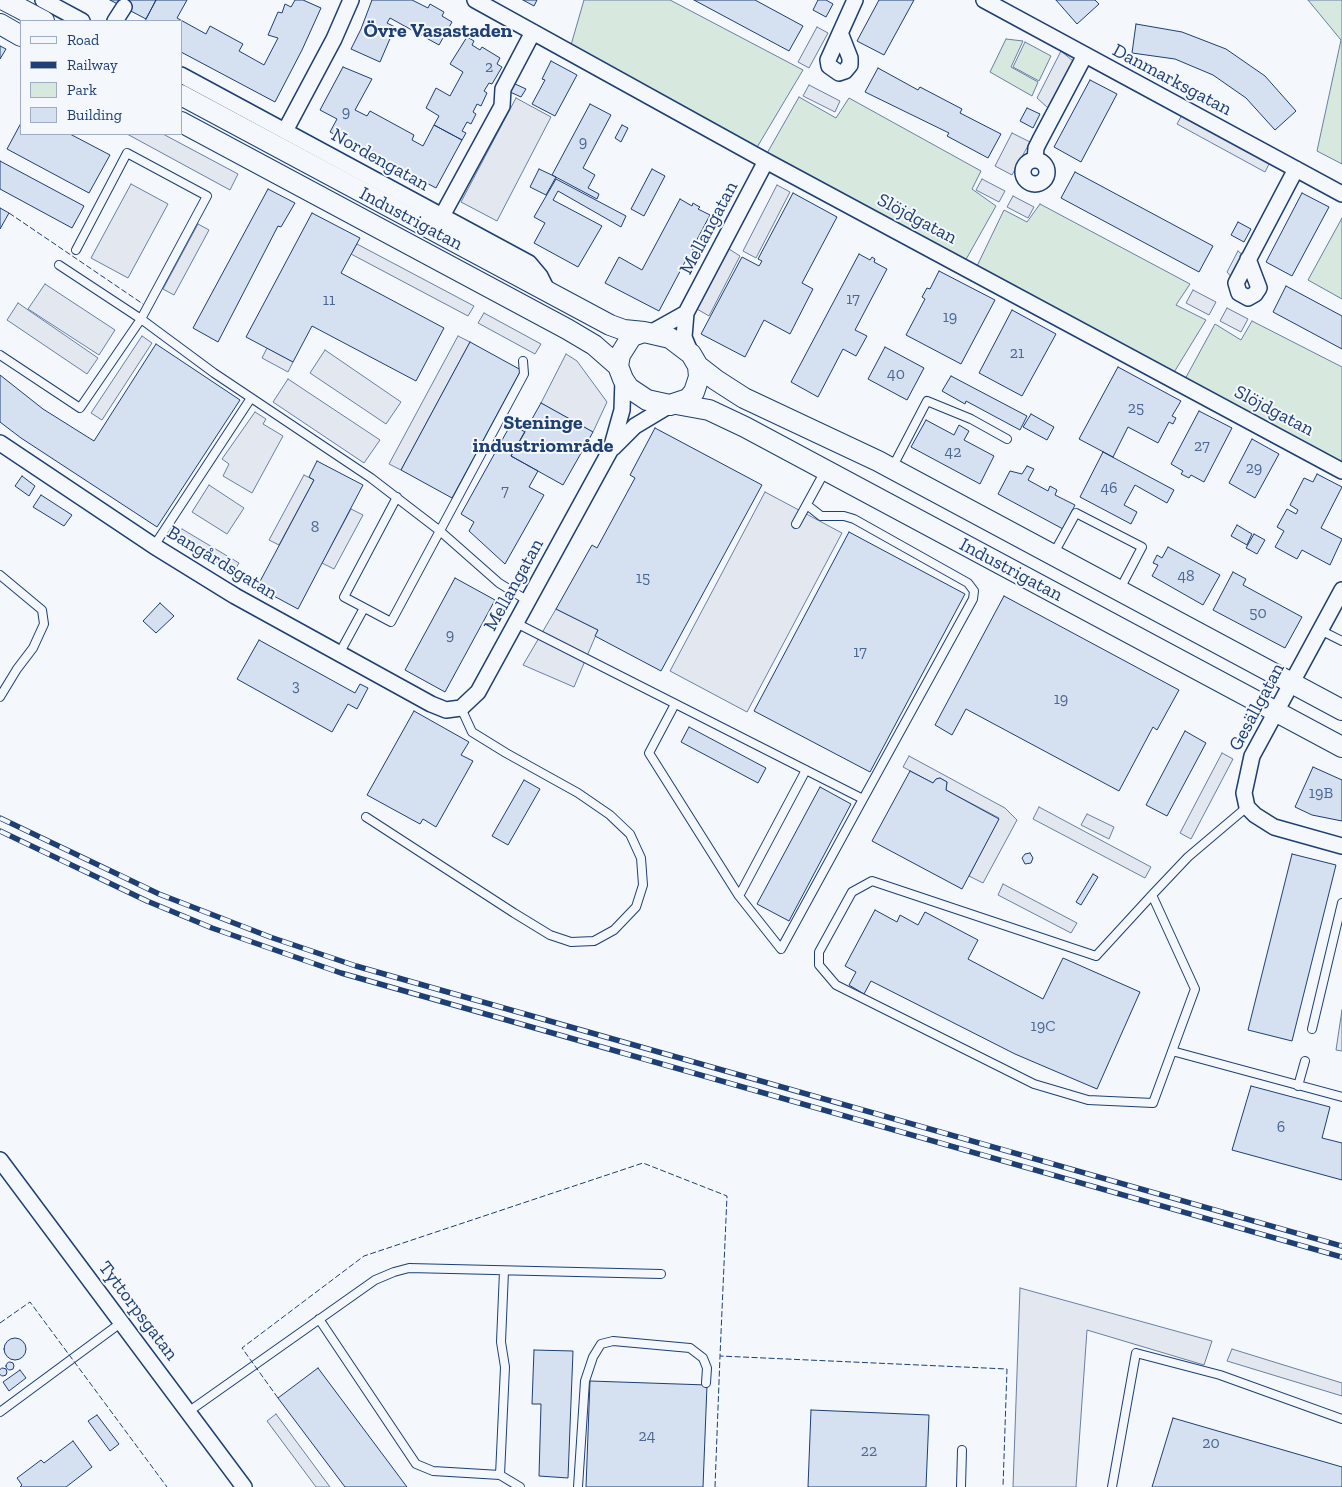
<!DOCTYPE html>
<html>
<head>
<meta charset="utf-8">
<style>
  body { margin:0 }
  #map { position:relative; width:1342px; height:1487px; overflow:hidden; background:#f4f7fb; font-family:"Zilla Slab",serif }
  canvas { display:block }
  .legend { position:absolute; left:20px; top:20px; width:162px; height:115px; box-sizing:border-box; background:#f4f7fb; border:1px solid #9eadc5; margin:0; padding:6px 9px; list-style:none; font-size:15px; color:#1d3f73 }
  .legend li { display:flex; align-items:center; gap:10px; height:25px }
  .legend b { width:25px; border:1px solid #9eadc5 }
</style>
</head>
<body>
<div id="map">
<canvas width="1342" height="1487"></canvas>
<ul class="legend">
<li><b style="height:6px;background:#f4f7fb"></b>Road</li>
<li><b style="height:6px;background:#1d3f73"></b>Railway</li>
<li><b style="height:14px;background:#d7e8df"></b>Park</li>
<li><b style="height:14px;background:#d5e0f0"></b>Building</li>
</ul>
</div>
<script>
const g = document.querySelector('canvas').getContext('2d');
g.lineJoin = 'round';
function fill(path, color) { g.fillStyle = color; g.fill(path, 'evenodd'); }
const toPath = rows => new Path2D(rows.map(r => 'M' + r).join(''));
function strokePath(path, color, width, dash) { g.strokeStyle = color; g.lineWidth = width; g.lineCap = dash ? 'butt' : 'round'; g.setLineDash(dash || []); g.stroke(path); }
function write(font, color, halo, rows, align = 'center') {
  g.font = font + ' "Zilla Slab",serif'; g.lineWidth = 4; g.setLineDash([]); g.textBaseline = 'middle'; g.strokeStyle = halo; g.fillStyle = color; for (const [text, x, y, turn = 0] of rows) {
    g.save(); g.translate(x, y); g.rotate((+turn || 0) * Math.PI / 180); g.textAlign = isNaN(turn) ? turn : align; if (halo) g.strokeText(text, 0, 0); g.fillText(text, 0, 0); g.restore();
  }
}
const green = toPath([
  [584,0,670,0,803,70,756,149,571,45,584,0],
  [1308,0,1342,0,1342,164,1317,151,1341,40,1308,0],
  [1006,39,1023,41,1011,67,1038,82,1032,96,990,72,1006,39],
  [1025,42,1051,56,1039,81,1013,67,1025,42],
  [799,97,836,118,849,98,981,171,972,189,996,206,964,263,766,155,799,97],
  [1040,204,1190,284,1176,305,1206,320,1173,374,977,266,1004,210,1027,222,1040,204],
  [1342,218,1342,299,1308,280,1342,218],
  [1252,321,1342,367,1342,465,1184,381,1215,324,1241,340,1252,321]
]);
fill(green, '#d7e8df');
strokePath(green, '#687fa3', 1);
const parking = toPath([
  [817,27,828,33,809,68,798,62,817,27],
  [1061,51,1073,61,1048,108,1037,98,1061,51],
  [809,85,840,101,835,112,803,96,809,85],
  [516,98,551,117,497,221,461,202,516,98],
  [1183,113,1271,160,1265,172,1177,124,1183,113],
  [1012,133,1030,142,1012,175,995,166,1012,133],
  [127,134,163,134,238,174,230,190,127,134],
  [982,179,1005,191,999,202,976,190,982,179],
  [131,184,168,204,128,278,91,258,131,184],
  [777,185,790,192,756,258,743,251,777,185],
  [1013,196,1034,207,1028,218,1007,207,1013,196],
  [198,224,209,230,174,295,163,289,198,224],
  [357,244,474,306,468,316,351,254,357,244],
  [729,249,740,256,709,316,697,309,729,249],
  [1238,251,1246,258,1234,280,1227,272,1238,251],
  [45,284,115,330,99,355,28,309,45,284],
  [1193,290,1216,302,1209,315,1186,303,1193,290],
  [18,303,98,358,87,374,7,320,18,303],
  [1227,308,1248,319,1241,332,1220,321,1227,308],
  [484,313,541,344,535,354,478,323,484,313],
  [142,336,152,343,102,420,91,413,142,336],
  [458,336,470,342,401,470,389,464,458,336],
  [267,348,293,362,288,372,262,358,267,348],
  [325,350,401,402,386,424,310,373,325,350],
  [566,354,577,361,607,402,593,432,541,403,566,354],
  [288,379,380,440,364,463,273,402,288,379],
  [255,412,266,419,263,424,283,436,252,493,223,476,229,464,222,459,255,412],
  [304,475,314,480,279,545,269,540,304,475],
  [209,485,244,508,227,534,192,512,209,485],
  [765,492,842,533,747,712,670,671,765,492],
  [351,509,363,515,334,569,322,563,351,509],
  [182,529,239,563,233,573,176,538,182,529],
  [556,609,598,630,574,687,523,665,556,609],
  [1222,753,1233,759,1191,839,1180,833,1222,753],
  [909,756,1005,808,1017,820,983,883,969,876,999,818,946,790,947,782,940,778,936,779,933,783,903,767,909,756],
  [1039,807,1151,867,1145,878,1033,819,1039,807],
  [1087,814,1114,827,1109,839,1081,825,1087,814],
  [1003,884,1077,923,1071,933,998,895,1003,884],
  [1342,1010,1342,1051,1336,1050,1342,1010],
  [1020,1288,1212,1341,1204,1365,1087,1330,1076,1487,1013,1487,1020,1288],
  [1232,1349,1342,1383,1342,1396,1227,1361,1232,1349],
  [276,1414,330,1487,316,1487,267,1421,276,1414]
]);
fill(parking, '#e3e8f0');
strokePath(parking, '#687fa3', 1);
const building = toPath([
  [110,0,156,0,146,19,110,0],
  [156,0,187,0,177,18,206,34,210,26,243,44,239,51,264,65,278,38,268,35,278,12,282,13,285,4,291,7,295,0,303,0,321,8,302,50,275,102,181,52,181,21,145,21,156,0],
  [372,0,412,0,428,8,430,4,444,12,442,16,452,22,439,45,390,18,387,23,395,27,380,62,351,49,361,29,372,0],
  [523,0,537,0,534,6,523,0],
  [694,0,755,0,803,26,789,51,694,0],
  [818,0,826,0,833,4,826,17,813,10,818,0],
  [879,0,914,0,884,55,857,41,879,0],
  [1056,0,1095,0,1099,4,1077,24,1056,0],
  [1136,24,1182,32,1226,49,1265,76,1296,111,1275,130,1246,98,1213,75,1175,59,1132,53,1136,24],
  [467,37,474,41,472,45,480,50,482,47,500,58,497,64,502,67,492,84,489,83,484,91,487,93,481,106,477,104,473,112,476,114,471,124,467,122,462,131,466,133,462,140,434,125,439,116,426,108,436,88,450,96,463,72,450,64,467,37],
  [0,46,6,49,0,59,0,46],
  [551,61,577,75,555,116,532,104,545,80,542,79,551,61],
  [343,67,372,79,355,110,367,116,370,111,414,135,412,140,423,146,434,125,462,140,436,188,330,132,337,119,320,110,343,67],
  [878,68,918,90,920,87,962,109,960,113,1001,134,988,158,947,136,949,133,865,92,878,68],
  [1090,80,1117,94,1081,162,1054,147,1090,80],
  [513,83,526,89,521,97,508,91,513,83],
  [590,104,611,115,583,168,595,175,588,188,599,194,597,199,552,175,590,104],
  [1027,108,1040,114,1033,128,1020,121,1027,108],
  [21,123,21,134,70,134,110,155,89,193,7,149,21,123],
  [622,125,628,128,621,142,615,138,622,125],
  [0,161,84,206,72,228,0,189,0,161],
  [539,169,556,177,546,195,530,187,539,169],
  [652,169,665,176,644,216,631,209,652,169],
  [1075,172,1213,246,1199,272,1061,198,1075,172],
  [556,179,626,216,621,227,558,191,553,200,602,226,578,267,534,243,545,223,534,217,556,179],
  [268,189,295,203,281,227,278,226,218,342,193,328,268,189],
  [793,193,837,217,802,283,813,289,790,334,764,320,745,357,701,334,742,257,759,266,762,261,758,259,793,193],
  [1302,193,1329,207,1292,276,1266,262,1302,193],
  [680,199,692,206,693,203,696,205,700,207,698,209,710,215,692,249,697,251,690,263,686,260,659,311,605,283,619,257,642,270,680,199],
  [0,208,9,213,0,229,0,208],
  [312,213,360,238,341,273,444,328,416,381,312,326,293,362,246,337,312,213],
  [1238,222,1251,229,1244,242,1231,235,1238,222],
  [859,254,870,260,872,257,875,259,874,262,887,269,855,330,867,336,856,356,843,349,818,397,791,382,859,254],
  [939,271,995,300,961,364,906,335,925,299,922,297,927,288,930,289,939,271],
  [1286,286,1342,316,1342,349,1273,312,1286,286],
  [1012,310,1056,334,1022,396,979,373,1012,310],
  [470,342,521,370,452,498,401,470,470,342],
  [156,344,240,400,157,527,21,438,0,422,0,375,43,409,94,441,156,344],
  [885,347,924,368,907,400,868,379,885,347],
  [1118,367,1181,401,1172,416,1176,418,1173,424,1169,422,1158,443,1128,427,1113,457,1079,439,1118,367],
  [951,376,1027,416,1020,430,966,401,965,404,942,391,951,376],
  [541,403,593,432,563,485,511,456,541,403],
  [1199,411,1232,428,1204,482,1191,475,1189,478,1181,474,1183,471,1171,464,1199,411],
  [1031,414,1054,427,1047,440,1023,427,1031,414],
  [926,420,954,435,959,425,969,431,964,440,994,456,980,484,911,447,926,420],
  [511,424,525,432,511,456,538,471,529,487,544,495,505,564,469,531,474,522,461,514,511,424],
  [655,428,762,485,661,671,595,636,598,630,556,609,592,545,597,548,635,478,630,475,655,428],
  [1252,439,1279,454,1255,498,1229,483,1252,439],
  [1103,452,1174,490,1167,503,1135,485,1124,505,1137,512,1131,524,1080,497,1103,452],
  [317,461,363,485,298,609,257,587,314,480,309,477,317,461],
  [1027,466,1034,469,1028,480,1048,491,1050,486,1057,490,1055,495,1075,505,1063,529,998,494,1010,471,1022,474,1027,466],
  [1317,474,1342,487,1321,528,1342,539,1330,565,1302,550,1297,559,1275,547,1284,531,1277,527,1287,509,1296,514,1298,510,1290,505,1304,478,1313,482,1317,474],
  [22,476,35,486,29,496,15,486,22,476],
  [41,495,72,515,64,526,33,507,41,495],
  [1237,525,1252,534,1247,545,1231,536,1237,525],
  [849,532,965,594,870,772,754,711,849,532],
  [1254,534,1265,540,1257,554,1246,548,1254,534],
  [1168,547,1220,575,1203,605,1152,576,1158,565,1153,563,1157,555,1162,558,1168,547],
  [1233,572,1246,579,1243,585,1302,617,1285,648,1213,610,1233,572],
  [455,578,495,600,445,692,405,670,455,578],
  [1004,596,1179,690,1157,730,1153,727,1119,791,966,709,952,735,935,725,1004,596],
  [160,603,174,616,156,633,143,621,160,603],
  [259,640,355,693,360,684,368,688,357,709,348,704,332,732,237,679,259,640],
  [414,711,469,742,461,755,473,761,436,827,423,819,420,824,367,795,414,711],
  [689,727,766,768,758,783,681,742,689,727],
  [1185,731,1206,743,1167,816,1146,805,1185,731],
  [1313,767,1342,780,1342,821,1312,815,1295,807,1313,767],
  [910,771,933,783,936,779,940,778,947,782,946,790,999,819,962,889,872,841,910,771],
  [524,780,540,789,508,845,492,836,524,780],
  [820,787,851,804,789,921,757,904,820,787],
  [1030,853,1033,858,1031,863,1025,864,1022,858,1025,854,1030,853],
  [1292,854,1336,865,1292,1041,1248,1030,1292,854],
  [1093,874,1098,877,1081,905,1076,902,1093,874],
  [875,910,897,922,900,915,918,925,925,912,978,940,968,959,1043,999,1063,958,1140,992,1097,1089,1015,1054,871,981,864,994,849,985,856,972,845,966,875,910],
  [1251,1086,1330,1107,1322,1138,1342,1143,1342,1180,1232,1150,1251,1086],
  '4 1349a11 11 0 1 1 22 0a11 11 0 1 1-22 0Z',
  [534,1350,573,1351,568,1478,539,1476,541,1404,532,1404,534,1350],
  '6 1366a4 4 0 1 1 8 0a4 4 0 1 1-8 0Z',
  [318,1368,407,1487,345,1487,278,1398,318,1368],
  '-1 1372a4 4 0 1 1 8 0a4 4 0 1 1-8 0Z',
  [20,1370,26,1378,9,1391,3,1382,20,1370],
  [590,1381,707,1385,703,1487,586,1487,590,1381],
  [811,1410,929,1415,926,1487,808,1487,811,1410],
  [97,1415,119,1444,110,1451,88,1421,97,1415],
  [1173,1418,1342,1467,1342,1487,1152,1487,1173,1418],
  [73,1441,92,1467,66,1487,20,1487,22,1485,17,1478,41,1460,44,1463,73,1441]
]);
fill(building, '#d5e0f0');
strokePath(building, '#1d3f73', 1);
const lane = toPath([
  [59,265,141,319,214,373,371,478,440,531,499,583,528,601],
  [0,355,80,408,141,319,207,196,127,153,76,250],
  [892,468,927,401,971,419,1007,439],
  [397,497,344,597,391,622,524,374,523,361],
  [807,505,821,516,844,516,854,519,968,583,974,591,973,599,863,799],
  [796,524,825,471],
  [154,546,251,398],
  [1054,553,1076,513,1142,547,1120,589],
  [0,575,42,610,44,624,33,648,17,669,0,697],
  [516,623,863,799,781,949,739,896,649,753,675,704],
  [1320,630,1342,641],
  [339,654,364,608],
  [366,817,514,913,550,935,571,942,594,941,614,930,636,907,643,885,641,858,630,834,610,815,578,793,506,753,472,732,461,708],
  [1152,895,1195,989,1153,1103,1088,1100,1034,1084,836,985,819,965,819,952,852,892,872,881,1096,956,1152,895,1188,857,1247,807],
  [739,896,806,770],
  [1312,1029,1342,903],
  [1172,1051,1342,1097],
  [1298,1086,1305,1061],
  [319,1319,416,1464,433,1471,500,1475,520,1487],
  [0,1412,122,1322],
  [188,1412,375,1280,394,1272,409,1268,661,1274],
  [500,1475,505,1367,501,1342,504,1271],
  [578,1487,585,1381,593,1357,601,1344,613,1341,690,1348,703,1358,707,1368,706,1383],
  [961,1487,962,1450],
  [1112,1487,1136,1353,1220,1375,1342,1419]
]);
const street = toPath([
  [43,0,82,21],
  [475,0,766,161,1342,471],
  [984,0,1342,194],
  [115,21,124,7],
  [841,35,850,58,850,65,845,71,839,73,829,66,828,60,855,0],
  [181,75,529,263,540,276,548,292],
  [285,131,334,39,351,0],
  [1035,160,1036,148,1040,140,1085,55],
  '1023 172a12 12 0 1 1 24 0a12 12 0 1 1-24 0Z',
  [442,216,502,106,503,89,533,32],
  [1248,259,1259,288,1255,294,1248,298,1239,293,1236,283,1296,169],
  [652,332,686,313],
  [691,354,684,337,686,313,766,161],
  [0,443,154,546,235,596,431,704,446,710,461,708,478,692,611,449,622,410,623,379],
  [613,448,635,426,670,405],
  [1342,590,1252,756,1244,793,1247,807,1255,815,1274,827,1342,846],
  [0,1160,244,1487]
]);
const secondary = toPath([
  [4,0,44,21],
  [0,24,21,36],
  [181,95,610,325,624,330,644,332],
  [181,122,567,329,594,345,618,366],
  [644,332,670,338,691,354,698,366,699,377,694,392,688,399,670,405,647,400,629,388,623,379,618,366,620,355,632,336,644,332],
  [698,366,716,380,744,398,878,461,1342,710],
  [676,404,709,410,745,427,1342,747]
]);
strokePath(lane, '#1d3f73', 10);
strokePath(street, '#1d3f73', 18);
strokePath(secondary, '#1d3f73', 22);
strokePath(lane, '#f4f7fb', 8);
strokePath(street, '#f4f7fb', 15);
strokePath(secondary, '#f4f7fb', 20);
const rail = toPath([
  [0,818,159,894,270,937,356,966,1342,1246],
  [0,831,147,901,212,928,341,973,1342,1257]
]);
strokePath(rail, '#1d3f73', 5.5);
strokePath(rail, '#f4f7fb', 4, [11]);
strokePath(toPath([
  [9,213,143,304],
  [0,1323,30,1302,167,1487],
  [278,1398,242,1348,364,1256,643,1163,727,1196,720,1356,1007,1369,1003,1487],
  [715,1487,720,1356]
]), '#1d3f73', 1, [6, 2.5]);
write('16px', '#4b6792', null, [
  ["2",489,67],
  ["9",346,112],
  ["9",583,142],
  ["17",853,299],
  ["11",329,300],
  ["19",950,317],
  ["21",1017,353],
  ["40",896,374],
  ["25",1136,408],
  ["27",1202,446],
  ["42",953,452],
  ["29",1254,468],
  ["46",1109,488],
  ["7",505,491],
  ["8",315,527],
  ["48",1186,576],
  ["15",643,578],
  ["50",1258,613],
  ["9",450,635],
  ["17",860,652],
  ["3",296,686],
  ["19",1061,699],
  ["19B",1321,793],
  ["19C",1043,1026],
  ["6",1281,1127],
  ["24",647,1436],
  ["20",1211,1443],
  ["22",869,1451]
]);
write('19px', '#1d3f73', '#f4f7fb', [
  ["Danmarksgatan",1172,80,28],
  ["Nordengatan",380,160,29],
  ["Industrigatan",411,219,28],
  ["Slöjdgatan",917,219,28],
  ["Mellangatan",709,228,-62],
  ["Slöjdgatan",1274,411,28],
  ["Bangårdsgatan",222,563,31],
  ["Industrigatan",1011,570,28],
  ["Mellangatan",514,585,-61],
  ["Gesällgatan",1257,707,-62],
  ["Tyttorpsgatan",138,1311,53]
]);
write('bold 20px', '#1d3f73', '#f4f7fb', [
  ["Övre Vasastaden",438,31],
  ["Steninge",543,423],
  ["industriområde",543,446]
]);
</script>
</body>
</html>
